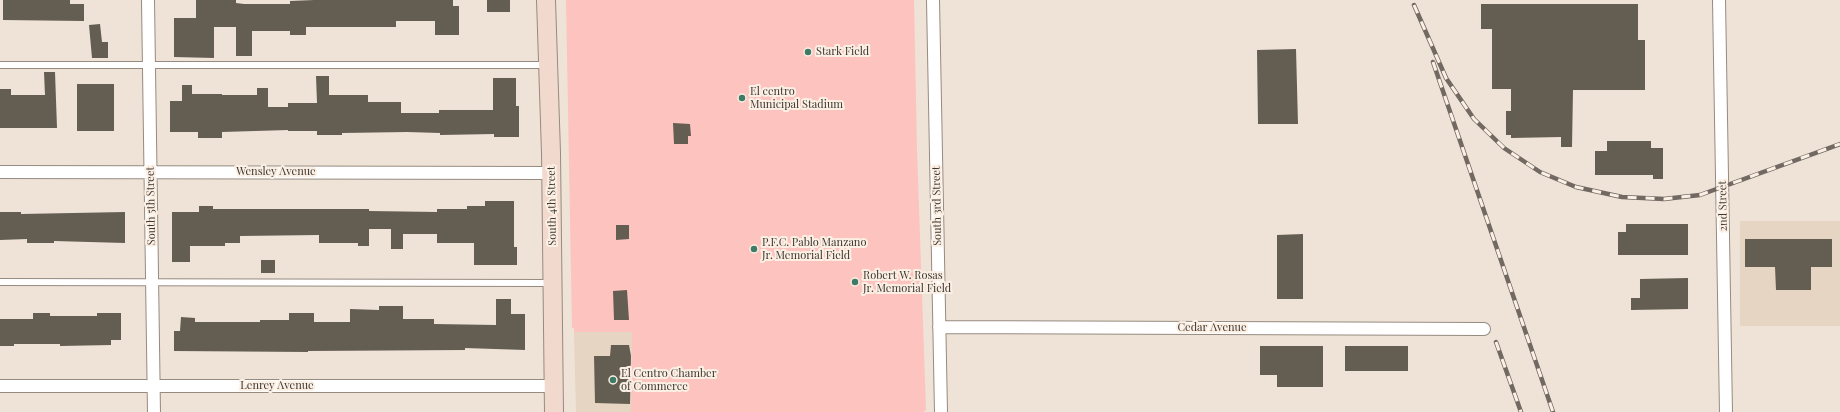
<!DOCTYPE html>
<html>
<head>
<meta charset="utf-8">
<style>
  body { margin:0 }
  canvas { display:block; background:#efe2d6 }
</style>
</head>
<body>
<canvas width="1840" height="412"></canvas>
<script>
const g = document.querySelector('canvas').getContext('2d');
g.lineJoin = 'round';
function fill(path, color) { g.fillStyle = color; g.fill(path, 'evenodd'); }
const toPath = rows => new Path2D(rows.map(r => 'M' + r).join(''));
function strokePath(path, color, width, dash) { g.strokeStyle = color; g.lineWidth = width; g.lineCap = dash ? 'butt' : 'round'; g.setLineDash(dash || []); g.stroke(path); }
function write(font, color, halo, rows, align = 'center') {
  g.font = font + ' "Playfair Display",serif'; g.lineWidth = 4; g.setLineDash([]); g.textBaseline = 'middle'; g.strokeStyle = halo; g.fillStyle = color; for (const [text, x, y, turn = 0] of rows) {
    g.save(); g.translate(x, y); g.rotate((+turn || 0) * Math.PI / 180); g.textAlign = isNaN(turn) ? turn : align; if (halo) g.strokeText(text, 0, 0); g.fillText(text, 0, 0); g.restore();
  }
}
fill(toPath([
  [1740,221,1840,221,1840,326,1740,326],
  [574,332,632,332,631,412,576,412]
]), '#e7d5c3');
fill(toPath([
  [566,0,914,0,917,149,926,410,923,412,631,412,632,332,574,332,574,328,572,328]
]), '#fdc4bf');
fill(toPath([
  [3,0,70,0,70,4,84,4,84,21,3,20],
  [196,0,236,0,236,3,244,4,290,4,290,1,314,0,453,0,453,6,459,6,459,35,435,35,435,21,396,21,396,27,306,27,306,35,290,35,290,31,252,31,252,56,236,56,236,27,214,27,214,58,174,57,174,18,196,18],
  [487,0,510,0,510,12,487,12],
  [1481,4,1638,4,1638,40,1645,40,1645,90,1573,90,1572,147,1561,147,1561,137,1511,138,1511,135,1506,135,1506,111,1511,111,1511,89,1492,89,1492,29,1481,29],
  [100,24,102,42,108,42,108,58,92,58,89,25],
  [1296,49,1298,124,1258,124,1257,50],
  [44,72,55,72,57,128,0,128,0,89,11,89,11,95,45,95],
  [316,76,329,76,329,95,368,95,368,102,401,102,401,113,439,113,439,110,493,110,493,78,516,78,516,106,519,106,519,137,494,137,494,134,440,135,440,133,407,132,342,133,342,135,317,135,317,131,288,131,288,130,222,132,222,138,198,138,198,132,170,132,170,101,182,101,182,85,192,85,192,94,222,94,222,95,257,95,257,88,268,88,268,107,288,107,288,103,317,103],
  [77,84,114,84,114,131,77,131],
  [673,123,690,124,691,136,688,136,688,144,674,144],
  [1607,141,1651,141,1651,148,1663,148,1663,179,1653,179,1653,175,1595,175,1595,151,1607,151],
  [485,201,514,201,514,247,517,247,517,265,474,265,474,243,437,243,437,234,403,234,403,249,391,249,391,229,369,229,369,246,358,246,358,243,319,243,319,235,240,236,240,243,225,243,225,246,190,246,190,262,172,262,172,212,199,212,199,206,213,206,213,209,369,209,369,211,437,212,437,209,467,209,467,206,485,206],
  [0,212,21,212,21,214,125,212,125,243,54,241,54,243,27,243,27,239,0,240],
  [1626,224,1688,224,1688,255,1618,255,1618,232,1626,232],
  [616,225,629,225,629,239,616,240],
  [1303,234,1303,299,1277,299,1277,235],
  [1745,239,1832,239,1832,267,1811,267,1811,290,1776,290,1775,267,1745,267],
  [261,260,275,260,275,273,261,273],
  [1688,278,1688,309,1631,310,1631,298,1640,298,1640,279],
  [627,290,629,320,614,320,613,291],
  [496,299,511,299,511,314,525,314,525,350,465,348,465,350,308,351,308,352,174,351,174,331,180,331,181,317,195,318,195,322,260,322,260,320,289,320,289,313,314,313,314,322,350,322,350,309,379,310,379,306,403,306,403,319,434,319,434,324,496,325],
  [33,313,50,313,50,316,97,316,97,313,121,313,121,340,111,340,111,345,60,346,60,344,14,344,14,346,0,346,0,319,33,319],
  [611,345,629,345,631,356,630,404,595,403,594,356,610,356],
  [1260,346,1323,346,1323,387,1277,387,1277,375,1260,375],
  [1345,346,1408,346,1408,371,1345,371]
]), '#645e52');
const lane = toPath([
  [0,65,546,65],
  [0,282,550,283]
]);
const street = toPath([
  [148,0,154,412],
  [933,0,941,412],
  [1719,0,1726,412],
  [0,172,551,173],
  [939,327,1484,329],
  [0,386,553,386]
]);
const secondary = toPath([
  [546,0,551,153,554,412]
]);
strokePath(lane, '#968b80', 8);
strokePath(street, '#968b80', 14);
strokePath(secondary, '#968b80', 20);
strokePath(lane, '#fff', 6);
strokePath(street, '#fff', 12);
strokePath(secondary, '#f2d9cd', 18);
const rail = toPath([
  [1414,5,1446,78,1474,119,1504,148,1540,172,1576,187,1622,197,1664,199,1700,195,1840,144],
  [1433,62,1553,412],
  [1496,342,1521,412]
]);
strokePath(rail, '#716962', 4.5);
strokePath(rail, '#fcefe3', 3, [9]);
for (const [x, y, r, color] of [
  [808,52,4,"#3d7b67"],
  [742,98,4,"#3d7b67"],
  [754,249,4,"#3d7b67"],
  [855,282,4,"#3d7b67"],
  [613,380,4,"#3d7b67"]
]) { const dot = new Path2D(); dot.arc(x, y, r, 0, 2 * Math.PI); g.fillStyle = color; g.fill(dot); strokePath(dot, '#fcefe3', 1.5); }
write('11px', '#3c3732', '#fcefe3', [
  ["Stark Field",816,52],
  ["El centro",750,92],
  ["Municipal Stadium",750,105],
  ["P.F.C. Pablo Manzano",762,243],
  ["Jr. Memorial Field",762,256],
  ["Robert W. Rosas",863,276],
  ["Jr. Memorial Field",863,289],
  ["El Centro Chamber",621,374],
  ["of Commerce",621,387]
], 'left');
write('11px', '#3c3732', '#fcefe3', [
  ["Wensley Avenue",276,172],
  ["South 5th Street",151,206,-91],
  ["South 4th Street",552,206,-91],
  ["South 3rd Street",937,206,-91],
  ["2nd Street",1723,206,-91],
  ["Cedar Avenue",1212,328],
  ["Lenrey Avenue",277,386]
]);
</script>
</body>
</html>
